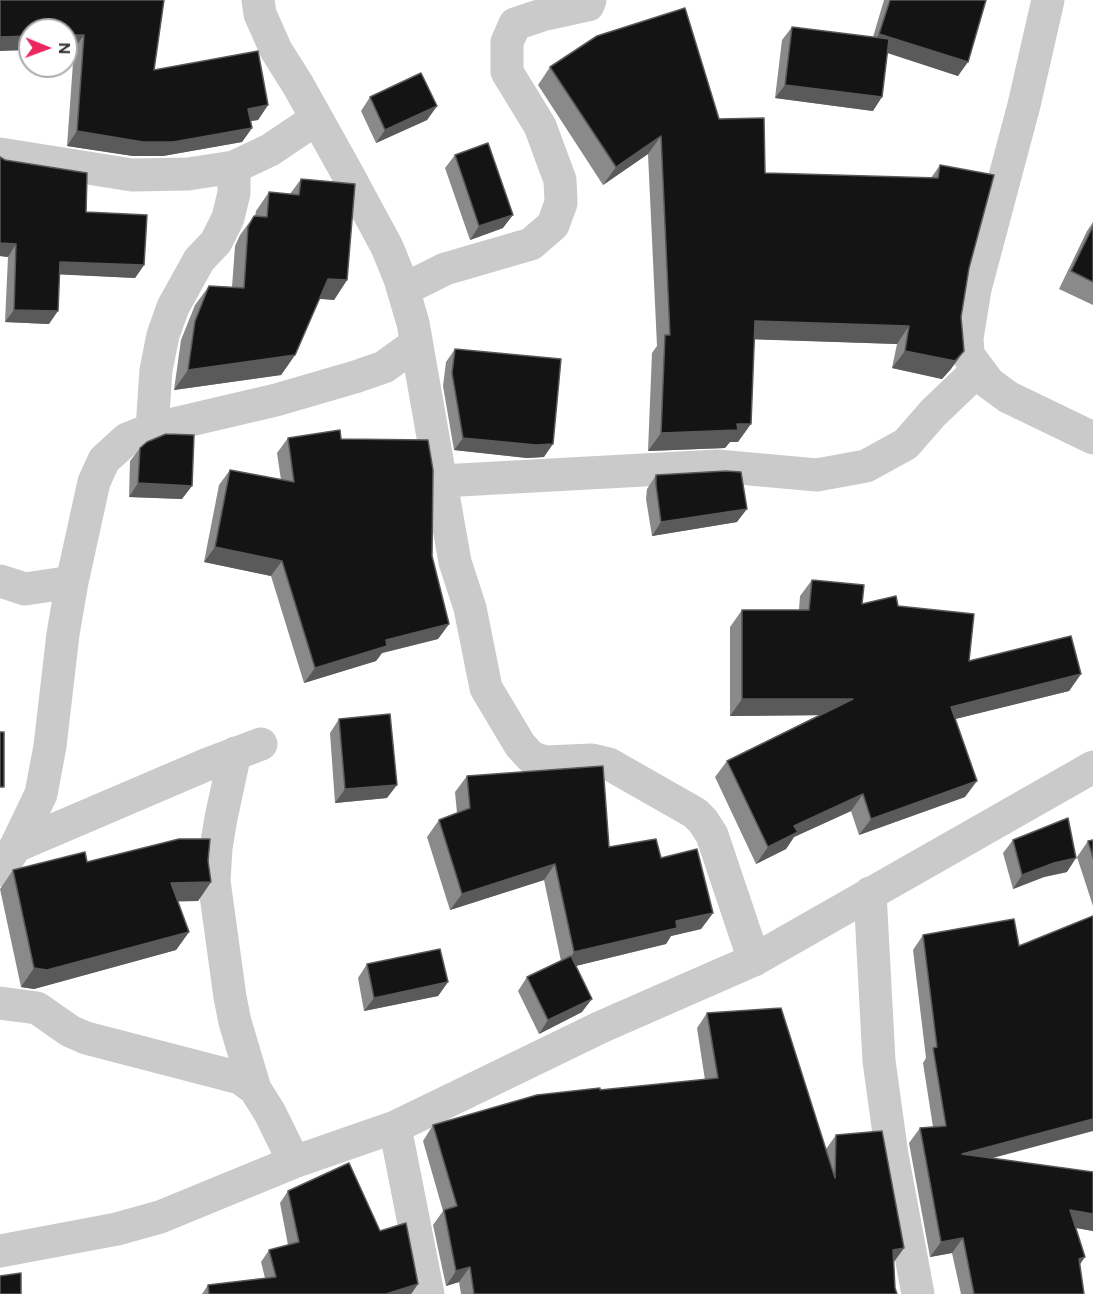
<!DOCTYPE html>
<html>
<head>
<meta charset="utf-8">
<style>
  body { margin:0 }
  #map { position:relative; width:1093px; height:1294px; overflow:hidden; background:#fff; font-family:"DM Sans",sans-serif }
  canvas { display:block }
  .north { position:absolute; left:18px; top:18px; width:60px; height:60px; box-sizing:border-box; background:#fff; border:2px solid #ababab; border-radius:50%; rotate:91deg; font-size:16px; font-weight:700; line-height:24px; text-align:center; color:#2d2d2d }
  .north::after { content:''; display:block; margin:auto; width:21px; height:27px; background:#ec265e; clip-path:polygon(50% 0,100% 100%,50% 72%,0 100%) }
</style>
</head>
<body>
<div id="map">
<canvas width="1093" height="1294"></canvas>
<div class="north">N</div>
</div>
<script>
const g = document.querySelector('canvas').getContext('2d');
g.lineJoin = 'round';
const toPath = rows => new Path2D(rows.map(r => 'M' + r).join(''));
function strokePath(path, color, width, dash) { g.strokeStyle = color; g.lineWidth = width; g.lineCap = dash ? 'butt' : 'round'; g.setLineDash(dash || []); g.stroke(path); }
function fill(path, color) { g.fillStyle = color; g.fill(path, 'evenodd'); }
strokePath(toPath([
  [258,0,260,14,276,50,298,85,346,171,387,247,400,279,413,323,455,562,470,608,486,688,520,745,531,757,545,762,592,760,609,764,695,813,703,821,712,835,754,960],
  [1048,0,1024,105,975,289,967,338,968,355,989,383,1008,397,1093,438],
  [0,154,132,175,188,174,234,167,270,150,316,119],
  [403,290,445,269,531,244,553,225,561,203,560,180,540,126,507,72,507,42,515,24,542,15,588,5,590,0],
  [152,429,156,370,163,335,173,307,199,260,216,242,228,218,234,193,234,167],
  [441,481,717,466,817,475,866,466,906,444,933,413,978,370],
  [0,581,25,589,72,582],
  [235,753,221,818,216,848,214,881,230,997,235,1022,255,1089,270,1113,294,1162],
  [16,846,208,764,261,744],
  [0,870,16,846,41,794,50,746,63,634,72,582,94,482,104,460,127,439,152,429,276,400,355,377,384,367,416,344],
  [870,893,879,1061,892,1155,918,1294],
  [0,1003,37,1008,70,1031,86,1038,240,1078,255,1089],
  [395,1127,428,1294],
  [0,1251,117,1229,160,1217,294,1162,395,1127,601,1027,754,960,1093,767]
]), '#cacaca', 33);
fill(toPath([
  [164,0,154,70,268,105,258,120,250,121,252,128,242,142,163,156,133,156,67,146,74,49,66,49,66,30],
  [884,0,986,0,958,76,887,53,873,111,775,98,782,40,792,27,873,37],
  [550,67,719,119,765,173,931,178,940,165,969,268,951,369,942,379,892,368,897,344,755,339,738,442,730,442,725,448,648,451,652,353,657,346,648,154,603,185,538,85],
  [370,97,437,106,427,120,376,143,361,111],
  [455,155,503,228,470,240,445,168],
  [0,157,86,212,144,265,135,278,59,274,49,324,5,322,8,257,0,256],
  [301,179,347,280,334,300,319,299,295,355,281,375,174,390,181,340,195,305,209,286,232,287,235,246,240,235,254,216,255,216,256,211,269,192,290,194],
  [1093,222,1093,305,1059,289,1087,231],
  [455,349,544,457,527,458,454,450,443,386,446,362],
  [288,438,341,439,432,556,449,624,438,639,382,653,376,661,304,683,271,576,204,562,219,485,230,470,281,480,277,453],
  [140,448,182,499,129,497,130,461],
  [656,475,737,522,652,536,646,499,647,489],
  [812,580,862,604,898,606,969,661,1081,674,1069,691,955,719,965,797,859,835,851,811,794,837,786,849,756,864,715,777,727,761,819,715,730,716,730,627,742,610,799,610,800,596],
  [339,719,387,798,335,803,330,733],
  [467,776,609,847,661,858,713,913,701,929,671,936,666,944,576,966,582,1012,539,1034,518,991,527,977,561,961,544,880,450,910,427,837,439,820,457,813,455,792],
  [1013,840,1067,872,1044,877,1013,889,1003,853],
  [1093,840,1093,906,1077,857,1088,841],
  [208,861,211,882,198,901,177,901,189,932,176,950,34,989,21,987,0,889,13,870,87,862],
  [923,935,992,1158,1093,1172,1093,1231,1076,1228,1080,1265,1084,1294,961,1294,952,1253,930,1257,909,1143,920,1128,933,1127,923,1063,926,1058,913,950],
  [367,964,448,982,438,996,364,1011,358,978],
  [707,1013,826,1149,836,1135,904,1248,894,1262,895,1288,897,1294,461,1294,459,1282,446,1286,433,1225,443,1211,423,1141,433,1125,600,1090,705,1080,697,1028],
  [288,1191,380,1231,418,1284,411,1294,202,1294,208,1285,265,1278,261,1262,269,1250,288,1245,280,1203]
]), '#8a8a8a');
fill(toPath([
  [879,34,968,62,958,76,870,47],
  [66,35,84,35,74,49,66,49],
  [30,36,30,50,0,51,0,37],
  [785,85,882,97,873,111,775,98],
  [268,105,258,120,238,123,248,109],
  [437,106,427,120,376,143,385,130],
  [252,128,242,142,163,156,133,156,67,146,77,131],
  [661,136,648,154,603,185,616,167],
  [513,215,503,228,470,240,479,226],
  [0,243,16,244,8,257,0,256],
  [60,262,144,265,135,278,51,274],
  [328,279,347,280,334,300,314,298],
  [14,310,58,311,49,324,5,322],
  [755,321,909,326,897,344,743,339],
  [905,351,964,351,951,369,942,379,892,368],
  [295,355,281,375,174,390,188,370],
  [737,424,751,424,738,442,730,442,725,448,648,451,661,433],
  [463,438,553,444,544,457,527,458,454,450],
  [138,483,192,486,182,499,129,497],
  [747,509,737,522,652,536,661,522],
  [215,547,282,561,271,576,204,562],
  [449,624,438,639,382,653,376,661,304,683,315,668,386,640],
  [1081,674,1069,691,939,723,951,707],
  [742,699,853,699,842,715,730,716],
  [977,781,965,797,859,835,871,819],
  [397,785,387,798,335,803,345,789],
  [863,794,851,811,794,837,786,849,756,864,768,847,794,826],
  [1076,858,1067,872,1044,877,1013,889,1022,875,1054,863],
  [555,864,544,880,450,910,462,894],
  [211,882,198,901,158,902,171,883],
  [713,913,701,929,671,936,666,944,563,969,574,952,676,921],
  [189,932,176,950,34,989,21,987,34,968],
  [448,982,438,996,364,1011,374,998],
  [592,999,582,1012,539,1034,548,1020],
  [1093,1119,1093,1131,952,1169,962,1154],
  [1070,1210,1093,1214,1093,1231,1060,1225],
  [963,1238,952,1253,930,1257,941,1242],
  [904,1248,893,1263,893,1250],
  [1085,1257,1074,1273,1079,1259],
  [470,1267,459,1282,446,1286,456,1271],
  [418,1284,411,1294,386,1294]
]), '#5a5a5a');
const building = toPath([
  [0,0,164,0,154,70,258,51,268,105,248,109,252,128,173,142,143,142,77,131,84,35,66,35,66,30,30,30,30,36,0,37,0,0],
  [890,0,986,0,968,62,879,34,890,0],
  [685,8,719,119,764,118,765,173,938,178,940,165,994,175,969,268,961,317,964,351,955,361,905,351,909,326,755,321,751,424,737,424,738,430,661,433,665,335,670,335,661,136,616,167,550,67,597,36,685,8],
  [792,27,889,39,882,97,785,85,792,27],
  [421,73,437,106,385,130,370,97,421,73],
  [488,143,513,215,479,226,455,155,488,143],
  [0,157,5,160,87,173,86,212,147,215,144,265,60,262,58,311,14,310,16,244,0,243,0,157],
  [301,179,355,184,347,280,328,279,295,355,188,370,195,321,209,286,244,288,248,227,254,216,267,217,269,192,299,195,301,179],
  [1093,226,1093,282,1071,271,1093,226],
  [455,349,561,359,553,444,536,445,463,438,452,373,455,349],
  [340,430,341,439,428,440,433,470,432,556,449,624,386,640,387,646,315,668,282,561,215,547,230,470,294,482,288,438,340,430],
  [166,434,194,435,192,486,138,483,140,448,147,442,166,434],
  [726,471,741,472,747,509,661,522,656,485,656,475,726,471],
  [812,580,864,585,862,604,896,596,898,606,974,614,969,661,1071,636,1081,674,951,707,977,781,871,819,863,794,794,826,798,832,768,847,727,761,853,699,742,699,742,610,809,610,812,580],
  [390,714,397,785,345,789,339,719,390,714],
  [0,732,4,732,4,787,0,787,0,732],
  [603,766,609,847,656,839,661,858,697,849,713,913,676,921,677,928,574,952,555,864,462,894,439,820,470,808,467,776,603,766],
  [1068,818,1076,858,1054,863,1022,875,1013,840,1068,818],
  [179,839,210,839,208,861,211,882,171,883,189,932,47,970,34,968,13,870,85,852,87,862,179,839],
  [1093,840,1093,858,1088,841,1093,840],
  [1093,916,1093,1119,962,1154,1093,1172,1093,1214,1070,1210,1085,1257,1079,1259,1084,1294,974,1294,963,1238,941,1242,920,1128,946,1126,933,1048,937,1047,923,935,1014,919,1019,946,1093,916],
  [440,949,448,982,374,998,367,964,440,949],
  [571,956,592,999,548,1020,527,977,571,956],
  [781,1008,835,1178,836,1135,882,1131,904,1248,893,1250,895,1288,897,1294,474,1294,470,1267,456,1271,444,1210,457,1206,433,1125,537,1095,600,1088,600,1090,718,1078,707,1013,781,1008],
  [349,1163,380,1231,406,1223,418,1284,386,1294,209,1294,208,1285,276,1277,269,1250,299,1242,288,1191,349,1163],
  [21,1273,21,1294,0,1294,0,1276,21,1273]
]);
fill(building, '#141414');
strokePath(building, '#5a5a5a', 1.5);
</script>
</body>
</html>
